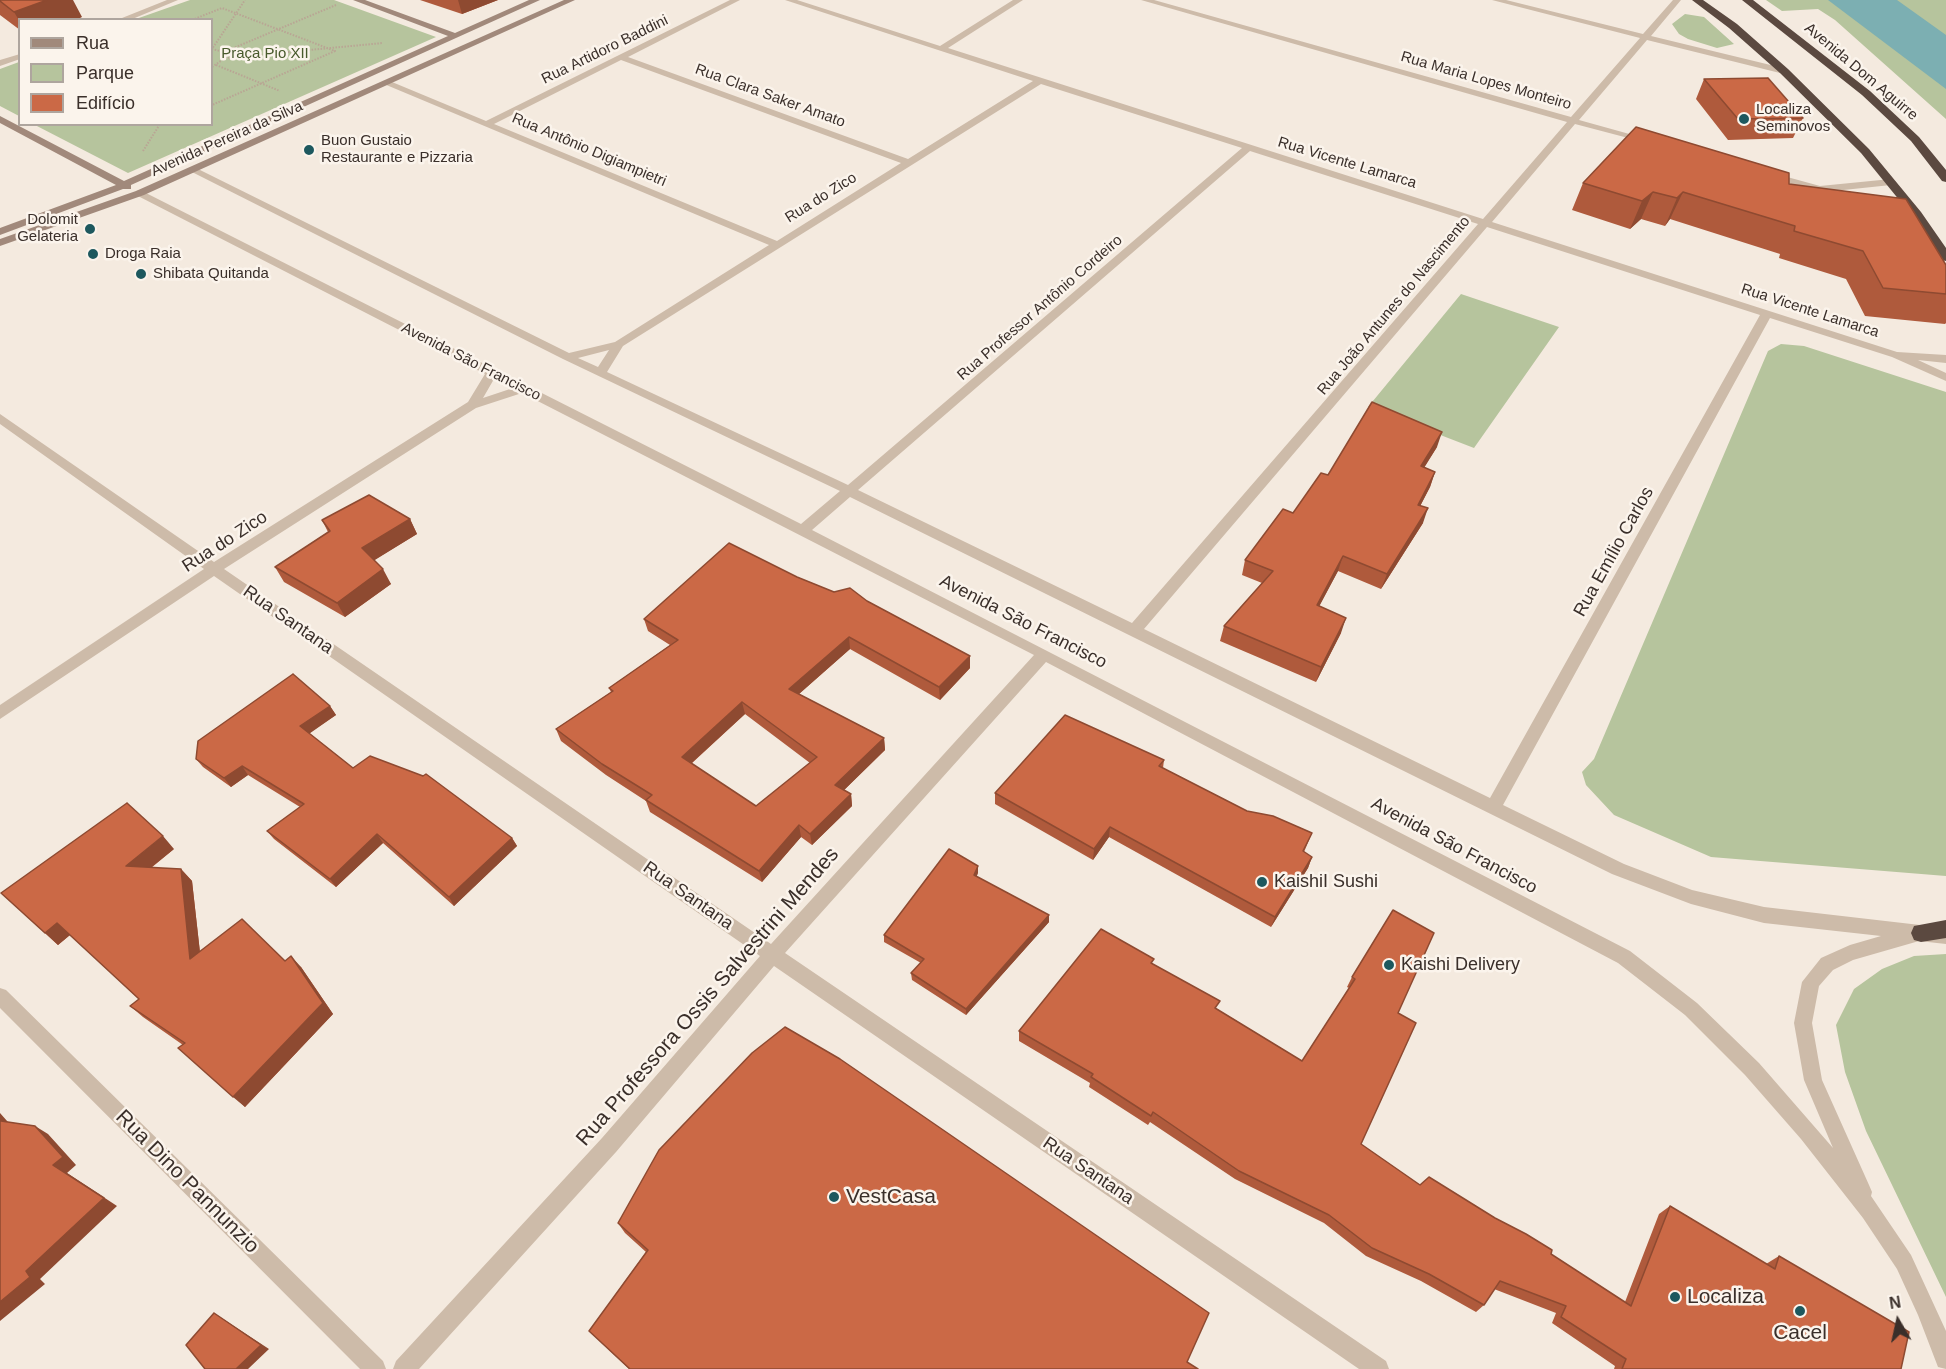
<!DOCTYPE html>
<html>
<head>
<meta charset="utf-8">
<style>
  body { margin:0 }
  #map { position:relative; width:1946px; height:1369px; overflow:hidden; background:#f4eadf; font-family:Helvetica,sans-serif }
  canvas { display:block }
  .legend { position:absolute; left:18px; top:18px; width:195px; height:108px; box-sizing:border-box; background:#fbf4ec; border:2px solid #aea59e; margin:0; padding:8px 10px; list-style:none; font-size:18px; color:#3a2f2a }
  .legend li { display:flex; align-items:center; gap:12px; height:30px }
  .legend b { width:30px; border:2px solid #aea59e }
  .north { position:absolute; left:1868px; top:1291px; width:60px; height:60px; -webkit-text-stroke:4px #fbf4ec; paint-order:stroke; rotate:351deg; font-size:16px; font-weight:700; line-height:24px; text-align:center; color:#3a2f2a }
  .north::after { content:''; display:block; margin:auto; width:21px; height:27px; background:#3a2f2a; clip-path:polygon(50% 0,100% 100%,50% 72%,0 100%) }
</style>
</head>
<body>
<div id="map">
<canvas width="1946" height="1369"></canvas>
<ul class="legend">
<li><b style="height:8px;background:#a1897b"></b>Rua</li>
<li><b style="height:16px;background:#b6c49d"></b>Parque</li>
<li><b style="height:16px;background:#cb6946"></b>Edifício</li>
</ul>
<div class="north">N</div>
</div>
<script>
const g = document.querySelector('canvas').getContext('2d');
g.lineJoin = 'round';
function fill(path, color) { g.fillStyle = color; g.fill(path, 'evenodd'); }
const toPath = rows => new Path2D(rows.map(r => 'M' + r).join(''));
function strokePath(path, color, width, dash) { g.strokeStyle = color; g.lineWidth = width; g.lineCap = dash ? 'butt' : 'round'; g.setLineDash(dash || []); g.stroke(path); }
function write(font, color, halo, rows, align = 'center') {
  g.font = font + ' Helvetica,sans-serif'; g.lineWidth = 5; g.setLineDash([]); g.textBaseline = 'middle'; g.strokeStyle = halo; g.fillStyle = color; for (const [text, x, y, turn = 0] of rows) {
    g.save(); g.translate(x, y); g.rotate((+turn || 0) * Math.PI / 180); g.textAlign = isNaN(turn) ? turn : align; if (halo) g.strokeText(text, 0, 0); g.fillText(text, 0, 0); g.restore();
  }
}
fill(toPath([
  [190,0,334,0,436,37,128,173,35,125,212,124,212,20,136,19],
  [1766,0,1946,0,1946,119,1835,20,1818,9,1782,11],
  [1685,14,1704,17,1734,44,1717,48,1688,39,1679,34,1672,24],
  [19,62,20,62,19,116,0,106,0,69],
  [1461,294,1559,327,1474,448,1368,407],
  [1781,344,1804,346,1946,392,1946,876,1711,857,1614,815,1586,785,1582,772,1594,759,1768,351],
  [1946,954,1946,1297,1866,1131,1845,1072,1836,1025,1854,989,1882,969,1914,956]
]), '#b6c49d');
fill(toPath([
  [1828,0,1897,0,1946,35,1946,89]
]), '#7cafb2');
strokePath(toPath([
  [192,20,222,8,335,51,212,105],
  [224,52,336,5],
  [225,58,383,43],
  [216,65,280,91],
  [212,67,225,58,224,52,212,49,245,0],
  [143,151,160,124]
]), '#b9a594', 2, [1.5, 1.5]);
fill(toPath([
  [167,0,178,0,130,20,117,20,167,0],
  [730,0,740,0,628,57,908,159,1033,81,785,0,797,0,940,46,1013,0,1023,0,948,48,1483,219,1567,122,1141,0,1154,0,1571,117,1640,38,1492,0,1506,0,1643,34,1673,0,1681,0,1651,36,1787,69,1787,73,1784,74,1647,40,1579,120,1651,140,1651,144,1575,124,1492,222,1897,352,1946,355,1946,363,1918,360,1946,373,1946,381,1892,357,1770,318,1503,805,1624,864,1692,890,1764,907,1946,928,1946,944,1919,941,1853,960,1833,970,1819,986,1812,1023,1822,1080,1869,1185,1872,1192,1871,1196,1911,1255,1946,1331,1946,1369,1938,1367,1918,1315,1897,1269,1863,1218,1801,1139,1745,1075,1685,1015,1618,963,1046,662,785,953,1386,1361,1389,1369,1359,1369,774,966,616,1152,419,1369,393,1369,396,1361,602,1138,760,956,214,576,0,719,0,705,204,569,0,424,0,414,214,562,468,402,485,374,136,195,136,191,140,190,801,524,840,491,563,359,188,170,196,168,569,353,615,342,769,245,384,84,392,82,486,121,730,0],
  [621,60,901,163,777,241,494,124,621,60],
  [1041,84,1242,148,848,485,607,372,623,346,1041,84],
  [1250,151,1478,224,1132,623,858,490,1250,151],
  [1487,227,1760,315,1490,798,1144,629,1487,227],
  [609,350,598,367,578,358,609,350],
  [494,379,513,388,483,398,494,379],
  [522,393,1034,655,771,944,224,569,476,408,522,393],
  [850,497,1612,874,1691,904,1764,923,1881,936,1850,945,1821,958,1802,982,1794,1023,1804,1080,1833,1148,1759,1063,1697,1003,1630,951,812,530,850,497],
  [20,54,20,59,0,66,0,60,20,54],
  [1769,172,1820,186,1891,179,1896,182,1891,185,1834,191,1834,194,1830,195,1765,177,1764,175,1769,172],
  [0,988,6,990,383,1361,386,1369,360,1369,0,1008,0,988]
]), '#cdbba9');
fill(toPath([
  [353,0,365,0,455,33,529,0,540,0,131,185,131,189,123,189,0,235,0,228,116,185,0,123,0,116,124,181,448,36,353,0],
  [564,0,575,0,144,195,0,246,0,239,136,191,564,0]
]), '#a1897b');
fill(toPath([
  [1692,0,1703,0,1737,24,1788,69,1869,149,1921,212,1946,248,1946,261,1941,260,1913,217,1861,153,1780,73,1729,28,1692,0],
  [1742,0,1753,0,1870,91,1919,137,1946,170,1946,182,1942,181,1911,141,1862,95,1742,0],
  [1946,920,1946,938,1921,942,1914,940,1911,933,1914,926,1946,920]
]), '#5b4940');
fill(toPath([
  [0,0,82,17,20,20,20,30,0,15],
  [420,0,498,0,462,14],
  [1704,79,1803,118,1793,138,1728,140,1696,99],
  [1583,183,1789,184,1946,265,1946,323,1945,324,1865,316,1846,279,1779,258,1780,254,1670,219,1665,226,1641,219,1630,229,1572,210],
  [1437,447,1424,467,1435,472,1430,487,1420,506,1423,523,1381,589,1338,571,1319,606,1341,633,1316,682,1220,641,1224,626,1262,583,1242,575,1245,560,1293,513,1328,475],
  [410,519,417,534,374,560,391,584,345,617,284,582,275,567,328,532,322,520],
  [797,577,834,592,867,601,970,656,970,668,940,700,850,649,799,694,884,738,885,750,844,790,851,794,852,806,812,845,801,837,762,882,650,812,646,801,606,775,561,741,556,729,611,692,609,688,670,645,648,631,644,619],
  [745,714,810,763,756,806,691,764],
  [330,706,336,715,309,733,353,768,512,838,517,846,454,906,383,843,336,887,274,839,267,831,300,807,248,775,231,787,203,767,196,759],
  [1164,760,1163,768,1247,811,1312,833,1304,852,1312,857,1308,868,1271,927,1109,837,1093,860,995,804,995,793],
  [174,849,151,868,181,869,192,881,200,952,285,961,301,967,333,1014,245,1107,183,1045,143,1017,130,1006,139,999,70,935,58,945,1,893],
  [978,873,976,877,1049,915,1049,922,966,1015,912,980,911,973,921,963,884,942,884,935],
  [1393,910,1398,1013,1361,1144,1420,1185,1551,1254,1625,1302,1659,1214,1670,1206,1766,1264,1779,1256,1901,1369,1614,1369,1615,1366,1552,1323,1556,1313,1494,1289,1484,1305,1476,1312,1421,1281,1366,1256,1324,1223,1235,1179,1150,1122,1148,1125,1089,1087,1090,1083,1019,1041,1019,1031,1153,964,1217,1009,1302,1061,1349,988,1347,987,1352,977],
  [618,1223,1187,1362,1198,1369,629,1369,589,1331,646,1252,625,1233]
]), '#af5a3c');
fill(toPath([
  [47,0,73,0,82,17,76,20,20,20,20,22,14,12],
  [458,0,498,0,462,14],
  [1653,192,1641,219,1630,229,1642,201],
  [1683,192,1670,219,1665,226,1677,198],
  [1442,432,1437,447,1416,481,1421,466],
  [1435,472,1430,487,1413,520,1418,505],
  [1428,508,1423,523,1381,589,1387,574],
  [410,519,417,534,370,563,362,548],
  [1343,556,1338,571,1312,620,1317,605],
  [383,569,391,584,345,617,337,603],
  [1346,618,1341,633,1316,682,1321,667],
  [849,637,850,649,791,701,789,689],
  [970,656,970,668,940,700,939,687],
  [742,702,745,714,685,769,682,757],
  [330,706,336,715,306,736,300,726],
  [884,738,885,750,837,797,835,785],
  [242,766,248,775,231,787,224,778],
  [851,794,852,806,812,845,810,834],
  [799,825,801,837,762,882,759,871],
  [1110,827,1109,837,1093,860,1094,849],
  [377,834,383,843,336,887,330,879],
  [163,836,174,849,138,878,126,866],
  [512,838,517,846,454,906,449,897],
  [1312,857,1308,868,1271,927,1275,917],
  [978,866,978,873,974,882,974,875],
  [181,869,192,881,202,971,190,959],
  [1049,915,1049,922,966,1015,966,1009],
  [57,923,70,935,58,945,45,933],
  [291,956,301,967,333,1014,245,1107,233,1097],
  [0,1113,15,1130,1,1121,0,1120],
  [35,1126,48,1134,76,1165,67,1173,117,1206,40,1279,45,1284,0,1321,0,1302,26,1271,53,1165],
  [214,1313,269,1349,248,1369,236,1369]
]), '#8e4a31');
const building = toPath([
  [0,0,47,0,14,12,0,1,0,0],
  [1768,78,1803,118,1738,119,1704,79,1768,78],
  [1636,127,1789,173,1789,184,1906,199,1946,265,1946,294,1883,288,1863,251,1794,231,1795,226,1683,192,1677,198,1653,192,1642,201,1583,183,1636,127],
  [1372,402,1442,432,1421,466,1435,472,1418,505,1428,508,1387,574,1343,556,1317,605,1346,618,1321,667,1224,626,1273,571,1245,560,1283,509,1293,513,1321,473,1328,475,1372,402],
  [369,495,410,519,362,548,383,569,337,603,275,567,330,531,322,520,369,495],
  [729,543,797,577,834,592,850,588,867,601,970,656,939,687,849,637,789,689,884,738,835,785,851,794,810,834,799,825,759,871,646,800,652,795,602,764,556,729,613,691,609,688,678,640,644,619,729,543],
  [742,702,817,757,756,806,682,757,742,702],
  [293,674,330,706,300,726,353,768,370,756,423,776,426,774,512,838,449,897,377,834,330,879,267,831,304,804,242,766,224,778,196,759,198,741,293,674],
  [1065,715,1164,760,1159,766,1247,811,1273,816,1312,833,1303,851,1312,857,1275,917,1110,827,1094,849,995,793,1065,715],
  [127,803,163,836,126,866,181,869,190,959,242,919,285,961,291,956,323,1003,233,1097,178,1048,185,1043,130,1006,139,999,57,923,45,933,1,893,127,803],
  [949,849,978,866,974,875,1049,915,966,1009,911,973,924,959,884,935,949,849],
  [1393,910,1434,933,1398,1013,1416,1023,1361,1144,1420,1185,1429,1177,1495,1218,1526,1234,1552,1250,1551,1254,1631,1306,1670,1206,1775,1269,1779,1256,1909,1332,1901,1369,1622,1369,1626,1359,1561,1317,1566,1306,1500,1281,1484,1305,1429,1274,1372,1248,1329,1215,1239,1171,1153,1112,1151,1116,1091,1077,1093,1074,1019,1031,1101,929,1154,959,1151,963,1220,1001,1215,1008,1302,1061,1355,979,1352,977,1393,910],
  [785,1027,840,1059,1209,1313,1187,1362,1198,1369,630,1369,589,1331,648,1250,618,1223,659,1150,752,1053,785,1027],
  [0,1120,1,1121,35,1126,63,1157,53,1165,104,1198,26,1271,30,1277,0,1302,0,1120],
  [214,1313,261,1345,236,1369,205,1369,186,1345,214,1313]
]);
fill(building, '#cb6946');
strokePath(building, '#8e4a31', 1.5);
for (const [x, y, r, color] of [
  [1744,119,6,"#1d585e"],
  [309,150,6,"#1d585e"],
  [90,229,6,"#1d585e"],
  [93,254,6,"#1d585e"],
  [141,274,6,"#1d585e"],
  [1262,882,6,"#1d585e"],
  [1389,965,6,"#1d585e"],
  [834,1197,6,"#1d585e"],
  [1675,1297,6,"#1d585e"],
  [1800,1311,6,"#1d585e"]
]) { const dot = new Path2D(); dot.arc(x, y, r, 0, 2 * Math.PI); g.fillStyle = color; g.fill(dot); strokePath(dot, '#fbf4ec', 2); }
write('15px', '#3a2f2a', '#fbf4ec', [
  ["Rua Artidoro Baddini",605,50,-26],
  ["Avenida Dom Aguirre",1861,72,40],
  ["Rua Maria Lopes Monteiro",1486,81,16],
  ["Rua Clara Saker Amato",770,96,20],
  ["Avenida Pereira da Silva",227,139,-24],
  ["Rua Antônio Digiampietri",589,150,23],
  ["Rua Vicente Lamarca",1347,163,17],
  ["Rua do Zico",821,198,-32],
  ["Rua João Antunes do Nascimento",1394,306,-50],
  ["Rua Professor Antônio Cordeiro",1040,308,-41],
  ["Rua Vicente Lamarca",1810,311,18],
  ["Avenida São Francisco",471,362,27]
]);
write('15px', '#485a2c', '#fbf4ec', [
  ["Praça Pio XII",265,54]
]);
write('15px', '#3a2f2a', '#fbf4ec', [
  ["Localiza",1756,110],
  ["Seminovos",1756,127],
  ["Buon Gustaio",321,141],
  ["Restaurante e Pizzaria",321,158],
  ["Dolomit",78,220,"right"],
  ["Gelateria",78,237,"right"],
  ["Droga Raia",105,254],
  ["Shibata Quitanda",153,274]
], 'left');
write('18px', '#3a2f2a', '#fbf4ec', [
  ["Rua do Zico",225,542,-33],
  ["Rua Emílio Carlos",1614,552,-61],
  ["Rua Santana",288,620,35],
  ["Avenida São Francisco",1023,622,27],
  ["Avenida São Francisco",1454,846,28],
  ["Rua Santana",688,896,35],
  ["Rua Santana",1088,1171,34]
]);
write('18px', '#3a2f2a', '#fbf4ec', [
  ["KaishiI Sushi",1274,882],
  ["Kaishi Delivery",1401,965]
], 'left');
write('21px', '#3a2f2a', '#fbf4ec', [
  ["Rua Professora Ossis Salvestrini Mendes",708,997,-49],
  ["Rua Dino Pannunzio",187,1182,45]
]);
write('21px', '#3a2f2a', '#fbf4ec', [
  ["VestCasa",846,1197],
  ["Localiza",1687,1297],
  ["Cacel",1800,1333,"center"]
], 'left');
</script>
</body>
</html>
